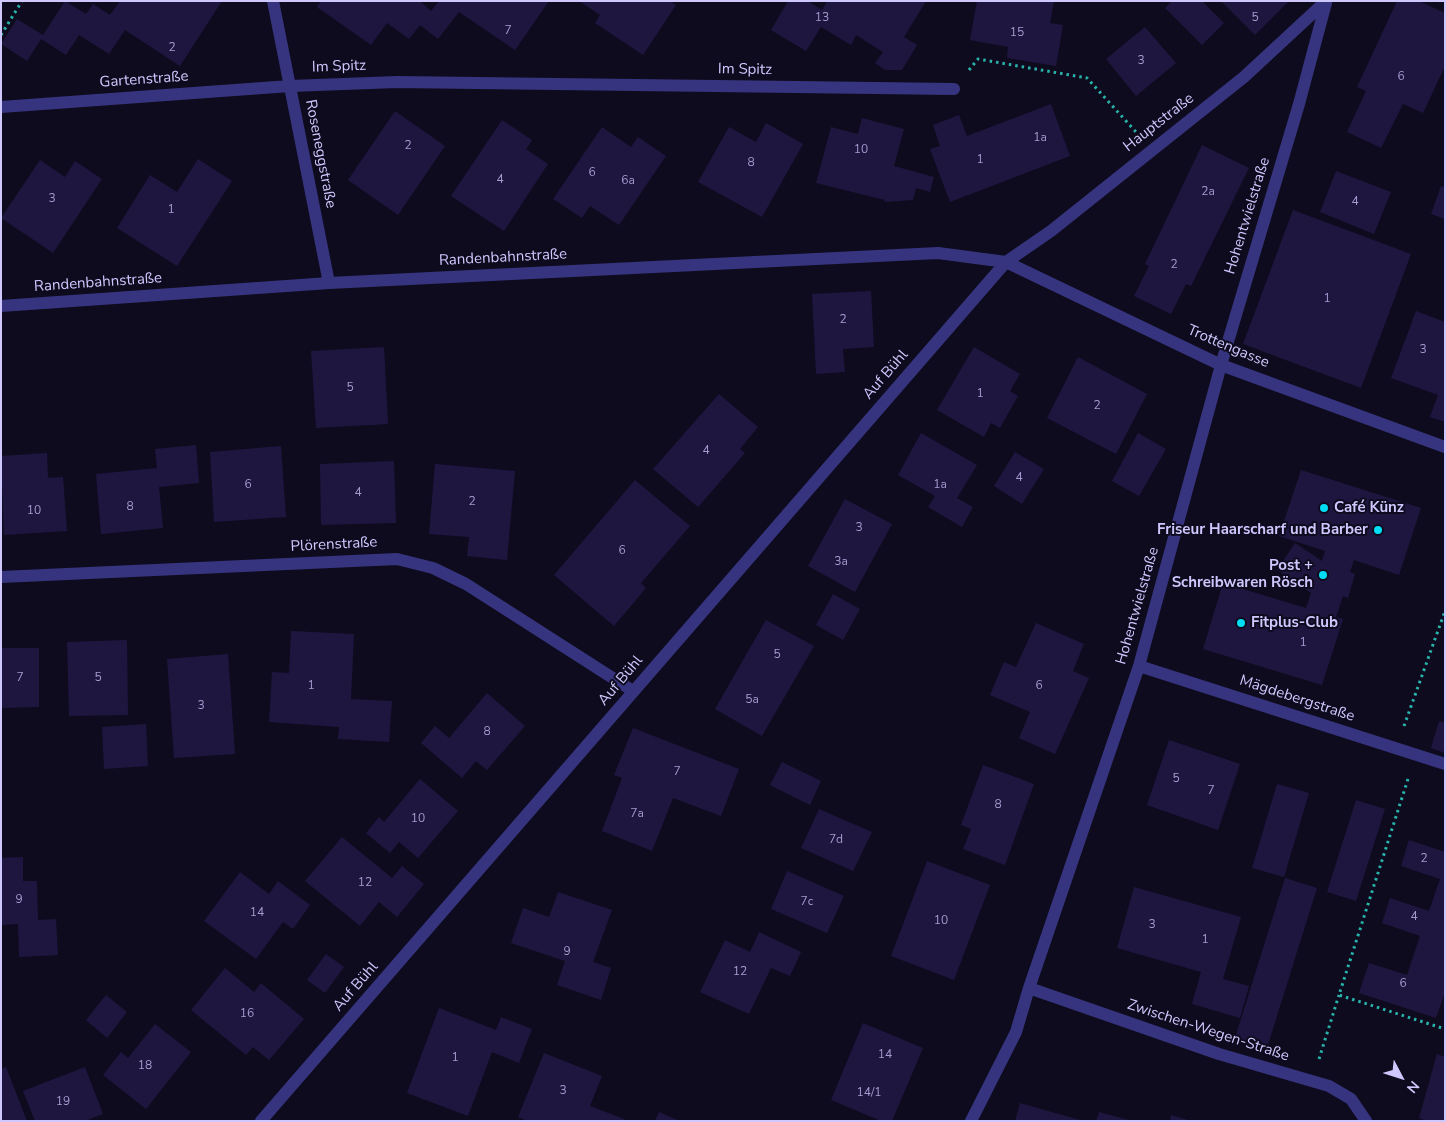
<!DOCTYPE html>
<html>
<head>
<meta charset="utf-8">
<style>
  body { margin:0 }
  #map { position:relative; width:1446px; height:1122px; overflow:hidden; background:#0e0b1e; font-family:"Nunito Sans",sans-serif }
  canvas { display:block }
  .frame { position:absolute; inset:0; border:2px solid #cfc8ff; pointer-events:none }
  .north { position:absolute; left:1376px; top:1052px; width:50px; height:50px; -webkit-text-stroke:4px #0e0b1e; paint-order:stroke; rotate:130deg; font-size:14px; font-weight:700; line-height:20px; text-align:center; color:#cfc8ff }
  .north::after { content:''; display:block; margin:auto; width:18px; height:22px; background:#cfc8ff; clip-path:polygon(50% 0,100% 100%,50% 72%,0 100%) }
</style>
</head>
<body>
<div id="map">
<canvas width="1446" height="1122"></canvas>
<div class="frame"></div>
<div class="north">N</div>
</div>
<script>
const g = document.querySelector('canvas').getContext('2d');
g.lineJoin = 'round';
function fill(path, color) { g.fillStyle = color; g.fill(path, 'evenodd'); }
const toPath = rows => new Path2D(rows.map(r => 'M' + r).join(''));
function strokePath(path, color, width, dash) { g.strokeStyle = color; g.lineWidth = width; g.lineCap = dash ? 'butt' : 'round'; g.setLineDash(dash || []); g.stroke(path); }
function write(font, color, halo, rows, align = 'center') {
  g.font = font + ' "Nunito Sans",sans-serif'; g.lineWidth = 4; g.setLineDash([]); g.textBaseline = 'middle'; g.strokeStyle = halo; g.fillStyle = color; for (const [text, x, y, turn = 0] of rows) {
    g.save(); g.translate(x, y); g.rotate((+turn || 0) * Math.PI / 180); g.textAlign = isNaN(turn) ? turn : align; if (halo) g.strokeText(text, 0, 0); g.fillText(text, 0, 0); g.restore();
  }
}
fill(toPath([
  [65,1,86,14,93,4,110,15,120,1,222,1,180,66,125,30,109,54,79,35,66,55,41,39,27,61,1,44,17,19,43,35],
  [321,1,420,1,431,11,439,1,549,1,515,50,459,12,438,39,420,25,409,39,387,23,371,45,317,7],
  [579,1,670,1,676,5,643,55,595,23,600,15],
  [788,1,808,1,822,10,827,1,926,1,904,37,917,45,902,70,885,70,875,63,883,52,856,35,851,45,821,27,806,51,771,30],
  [977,1,1054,1,1050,23,1063,25,1056,66,1007,58,1008,47,970,40],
  [1172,1,1202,1,1224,23,1202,45,1165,8],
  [1221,1,1289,1,1255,35],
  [1397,1,1419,1,1445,13,1445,66,1423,113,1403,104,1381,148,1347,132,1366,91,1357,87],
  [1145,27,1176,63,1136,96,1106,59],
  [1051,104,1070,156,950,202,930,149,940,146,933,125,959,115,967,136],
  [395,111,445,146,398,215,348,180],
  [862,118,904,129,894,166,934,177,930,192,916,188,913,200,884,202,885,200,816,183,831,127,858,134],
  [502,120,532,140,526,149,548,164,504,231,451,196],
  [766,123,803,144,762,217,698,182,729,127,756,142],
  [602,127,631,147,638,137,666,156,619,225,590,206,582,218,553,199],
  [1202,145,1249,168,1191,286,1186,284,1171,314,1134,296,1149,266,1145,264],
  [198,159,232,181,177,266,117,228,150,175,177,192],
  [40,160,65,177,75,161,102,179,53,253,1,218],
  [1336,171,1391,192,1374,234,1320,212],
  [1441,186,1445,187,1445,219,1431,214],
  [1293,210,1411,254,1361,388,1243,344],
  [871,291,874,347,843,349,845,372,816,374,812,294],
  [1416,311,1445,322,1445,422,1430,417,1438,395,1391,378],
  [384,347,388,424,316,428,311,351],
  [974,347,1020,374,1010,391,1018,396,1000,428,991,423,984,437,937,410],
  [1078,357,1147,394,1116,454,1047,418],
  [719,394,758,427,740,449,745,453,698,507,653,469],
  [921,433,977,465,957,498,973,507,962,527,928,507,935,496,898,475],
  [1138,433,1166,449,1139,496,1112,481],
  [196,445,199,483,159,487,163,528,101,534,96,474,157,468,155,449],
  [281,446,286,517,214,522,210,452],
  [1015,452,1044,469,1022,504,994,486],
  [47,453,48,478,63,477,67,531,4,535,1,456],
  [394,461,396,523,321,525,320,464],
  [435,464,515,471,507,560,467,556,469,537,429,534],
  [1301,470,1421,508,1399,575,1354,560,1350,572,1355,574,1348,598,1343,596,1336,617,1343,619,1322,685,1203,649,1223,583,1306,608,1311,593,1277,570,1295,543,1322,561,1325,551,1279,536],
  [635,480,690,526,641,583,646,588,614,626,554,575],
  [845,499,892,524,855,592,808,566],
  [833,594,860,609,843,640,816,625],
  [766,620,814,646,762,736,715,709],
  [1036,623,1084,644,1073,671,1089,678,1055,754,1019,738,1030,712,990,695,1004,662,1016,667],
  [291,631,354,634,351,699,392,701,389,742,338,739,339,727,269,722,272,672,289,673],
  [127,640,128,715,69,716,67,642],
  [1,648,39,648,39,707,1,708],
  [228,654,235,754,174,758,167,659],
  [487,693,525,726,487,770,476,761,462,778,421,743,435,726,449,738],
  [1439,721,1445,723,1445,753,1431,748],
  [146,724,148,766,104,769,102,727],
  [633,728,739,769,721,816,673,798,652,851,602,831,622,778,614,775],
  [1169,740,1240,764,1218,830,1147,805],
  [782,762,821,781,810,805,770,785],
  [983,765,1034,784,1005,865,963,849,971,829,961,825],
  [420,779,458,811,418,858,399,842,390,853,366,833,379,817,384,822],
  [1277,784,1309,793,1284,877,1252,868],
  [1356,800,1385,809,1356,901,1327,892],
  [819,809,872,832,853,871,801,848],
  [342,837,392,878,402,866,424,884,397,917,379,902,360,926,305,881],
  [1409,840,1445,852,1445,992,1436,1018,1359,993,1369,963,1407,975,1420,936,1382,923,1390,898,1429,911,1440,879,1401,866],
  [23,857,23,881,37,881,38,920,56,919,58,955,19,957,18,924,1,925,1,858],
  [927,861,990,885,954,980,891,956],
  [787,871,844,896,827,933,771,909],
  [240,872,269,894,278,881,310,905,293,929,283,922,256,959,204,921],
  [1285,878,1317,888,1267,1048,1235,1038],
  [1134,887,1241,917,1223,979,1249,986,1240,1018,1192,1004,1201,972,1117,948],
  [558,892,612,910,593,962,611,968,601,1000,557,985,565,961,511,943,523,908,549,917],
  [759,932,801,952,790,976,771,968,749,1014,700,992,725,940,750,952],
  [326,954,344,967,325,993,307,980],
  [225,968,254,992,261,983,304,1019,269,1060,253,1047,246,1055,191,1010],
  [106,995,127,1012,107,1038,86,1020],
  [439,1008,496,1030,501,1017,532,1029,519,1063,492,1052,468,1116,407,1093],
  [863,1023,923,1048,892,1121,881,1121,831,1100],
  [155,1024,191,1052,146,1109,103,1075,121,1052,128,1058],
  [544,1053,602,1076,590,1106,624,1119,623,1121,527,1121,518,1117],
  [1437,1054,1445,1057,1445,1121,1427,1121,1419,1118],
  [6,1067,27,1121,1,1121,1,1069],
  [85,1067,103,1114,85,1121,35,1121,23,1091],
  [1020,1103,1080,1120,1080,1121,1015,1121],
  [659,1112,680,1121,655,1121],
  [1099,1112,1129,1120,1129,1121,1096,1121],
  [1171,1115,1188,1120,1188,1121,1170,1121]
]), '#1f1640');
strokePath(toPath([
  [1,35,22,1],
  [969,70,978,59,1087,78,1136,132],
  [1404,726,1445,611],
  [1408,779,1339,995,1445,1029],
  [1319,1059,1339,995]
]), '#28b3ab', 3, [2.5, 4]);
strokePath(toPath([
  [273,1,329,283],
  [1,107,290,86,397,82,954,89],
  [1,306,329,283,938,253,1006,262,1221,365,1445,447],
  [1,577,397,559,433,568,466,584,633,691],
  [1139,666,1445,764],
  [1029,988,1219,1054,1329,1086,1351,1099,1366,1121],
  [261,1121,1006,262,1051,231,1244,77,1326,1],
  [971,1121,1016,1032,1029,988,1139,666,1221,365,1299,104,1326,3]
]), '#37347f', 12);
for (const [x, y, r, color] of [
  [1324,508,5,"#00dcf3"],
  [1378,530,5,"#00dcf3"],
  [1323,575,5,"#00dcf3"],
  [1241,623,5,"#00dcf3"]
]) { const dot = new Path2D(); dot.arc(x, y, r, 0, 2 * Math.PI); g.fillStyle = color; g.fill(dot); strokePath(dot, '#0e0b1e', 2); }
write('12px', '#a39ccf', null, [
  ["13",822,18],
  ["5",1255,18],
  ["7",508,31],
  ["15",1017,33],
  ["2",172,48],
  ["3",1141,61],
  ["6",1401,77],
  ["1a",1040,138],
  ["2",408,146],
  ["10",861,150],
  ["1",980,160],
  ["8",751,163],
  ["6",592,173],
  ["4",500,180],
  ["6a",628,181],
  ["2a",1208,192],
  ["3",52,199],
  ["4",1355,202],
  ["1",171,210],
  ["2",1174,265],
  ["1",1327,299],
  ["2",843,320],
  ["3",1423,350],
  ["5",350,388],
  ["1",980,394],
  ["2",1097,406],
  ["4",706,451],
  ["4",1019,478],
  ["6",248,485],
  ["1a",940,485],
  ["4",358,493],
  ["2",472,502],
  ["8",130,507],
  ["10",34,511],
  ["3",859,528],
  ["6",622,551],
  ["3a",841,562],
  ["1",1303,643],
  ["5",777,655],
  ["7",20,678],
  ["5",98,678],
  ["1",311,686],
  ["6",1039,686],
  ["5a",752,700],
  ["3",201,706],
  ["8",487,732],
  ["7",677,772],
  ["5",1176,779],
  ["7",1211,791],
  ["8",998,805],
  ["7a",637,814],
  ["10",418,819],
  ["7d",836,840],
  ["2",1424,859],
  ["12",365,883],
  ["9",19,900],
  ["7c",807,902],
  ["14",257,913],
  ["4",1414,917],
  ["10",941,921],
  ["3",1152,925],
  ["1",1205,940],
  ["9",567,952],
  ["12",740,972],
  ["6",1403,984],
  ["16",247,1014],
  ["14",885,1055],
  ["1",455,1058],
  ["18",145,1066],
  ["3",563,1091],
  ["14/1",869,1093],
  ["19",63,1102]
]);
write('15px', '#cfc8ff', '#0e0b1e', [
  ["Im Spitz",339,67,-2],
  ["Im Spitz",745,70,1],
  ["Gartenstraße",144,80,-4],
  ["Hauptstraße",1159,123,-38],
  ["Roseneggstraße",320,154,79],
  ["Hohentwielstraße",1248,216,-73],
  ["Randenbahnstraße",503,258,-3],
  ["Randenbahnstraße",98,283,-4],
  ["Trottengasse",1228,347,23],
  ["Auf Bühl",886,375,-49],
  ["Plörenstraße",334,545,-3],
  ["Hohentwielstraße",1138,606,-74],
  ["Auf Bühl",621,681,-50],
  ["Mägdebergstraße",1297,699,18],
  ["Auf Bühl",356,987,-49],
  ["Zwischen-Wegen-Straße",1208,1031,18]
]);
write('bold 15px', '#cfc8ff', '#0e0b1e', [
  ["Café Künz",1334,508],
  ["Friseur Haarscharf und Barber",1368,530,"right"],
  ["Post +",1313,566,"right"],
  ["Schreibwaren Rösch",1313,583,"right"],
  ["Fitplus-Club",1251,623]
], 'left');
</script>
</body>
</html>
